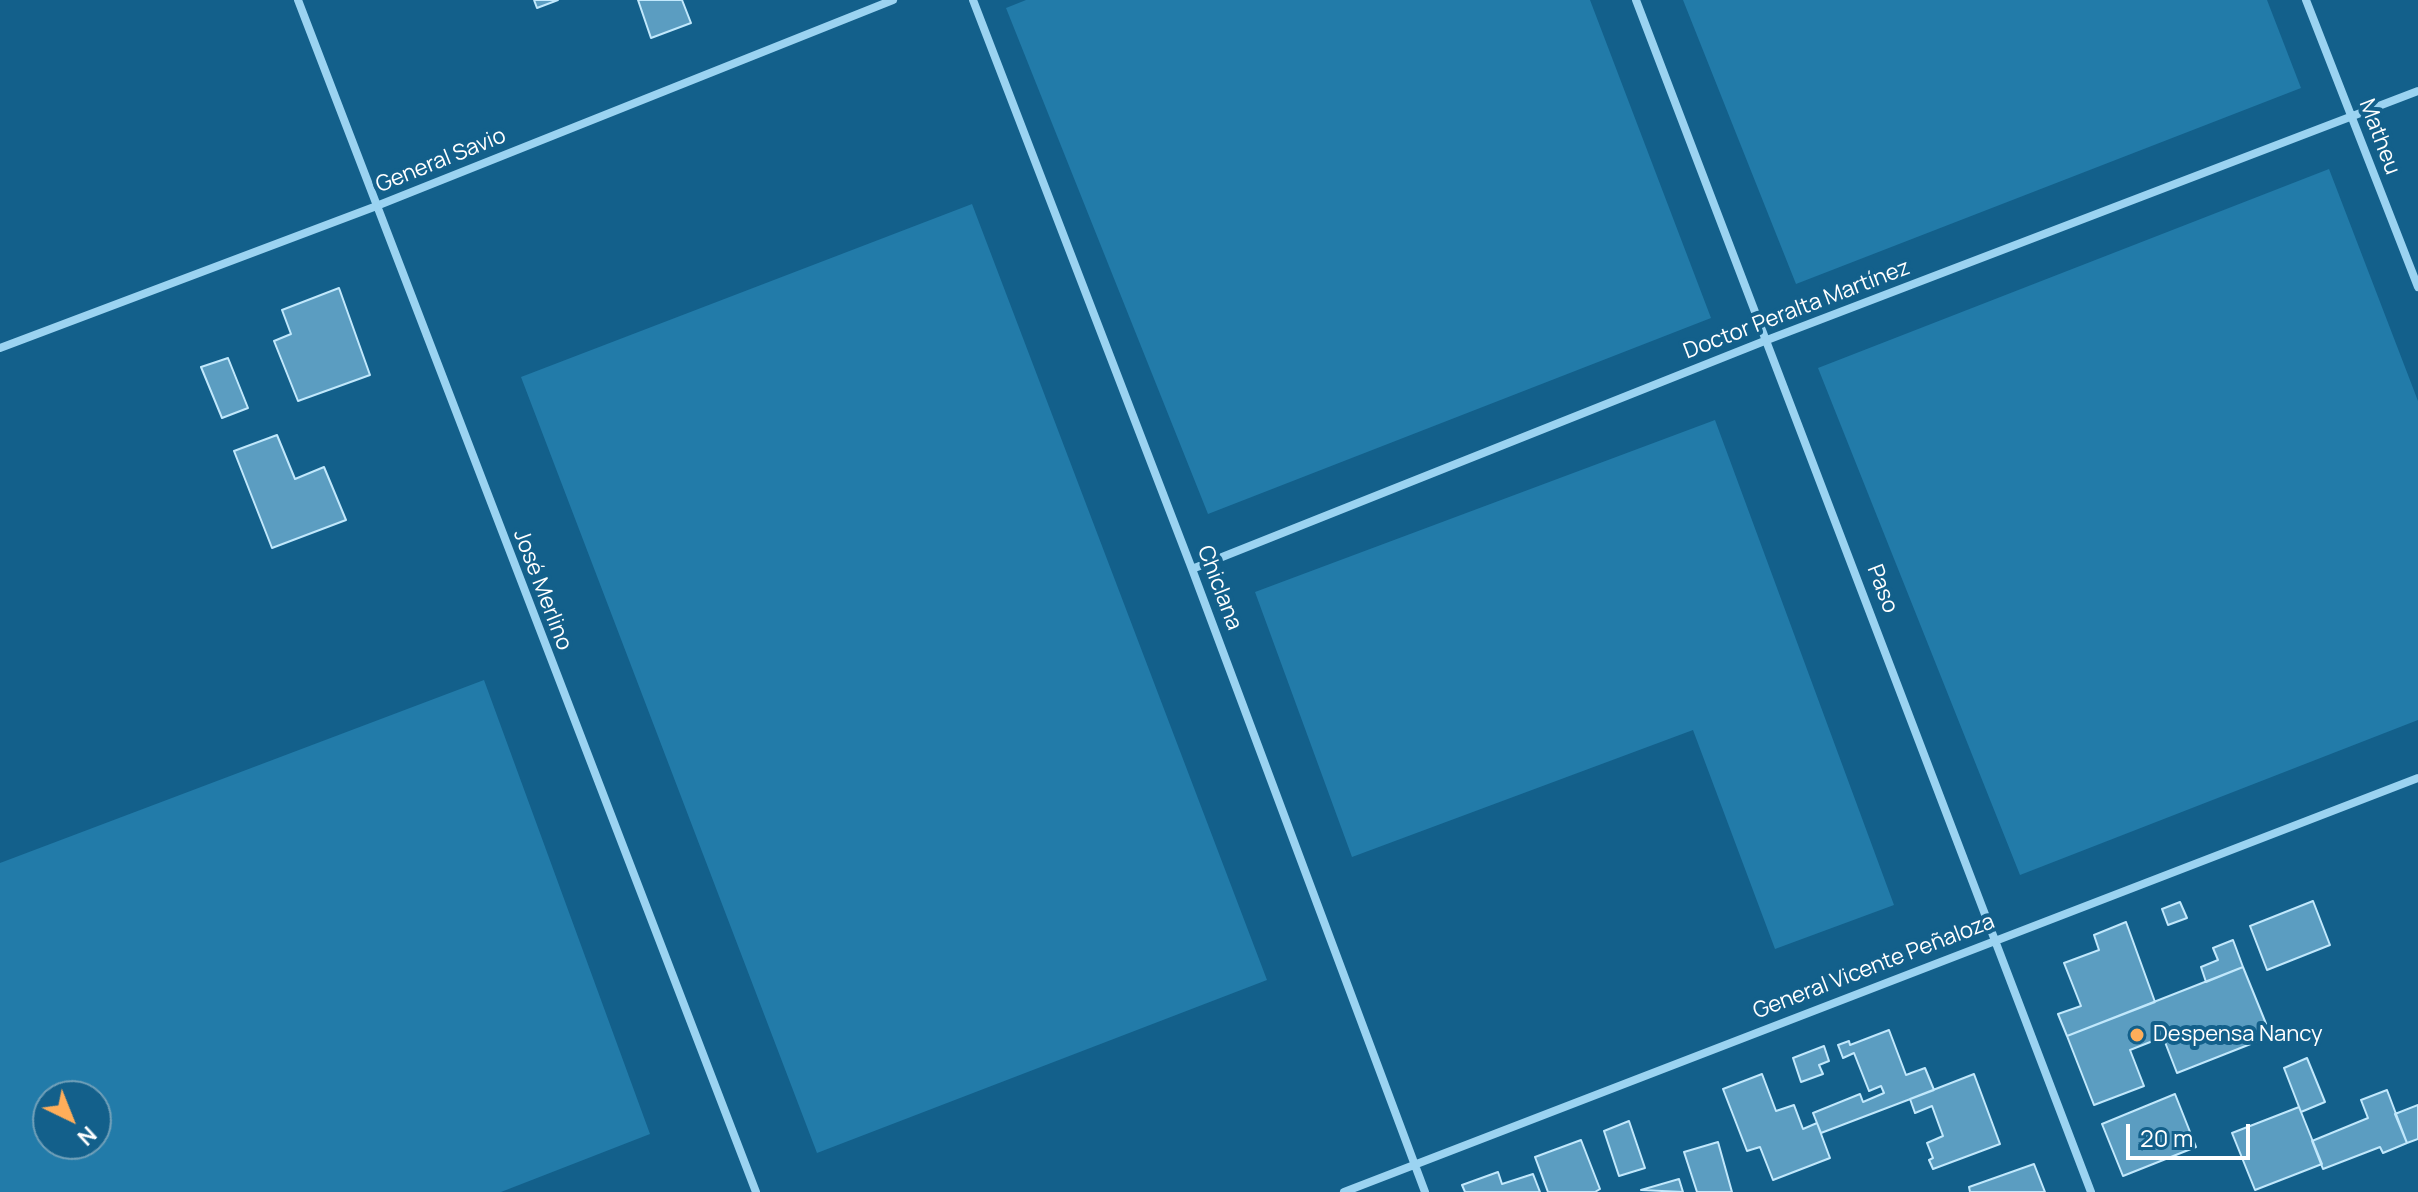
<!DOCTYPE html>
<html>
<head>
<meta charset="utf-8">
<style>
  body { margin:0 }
  #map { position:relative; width:2418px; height:1192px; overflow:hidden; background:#13608b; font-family:Manrope,sans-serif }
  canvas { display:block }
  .north { position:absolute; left:32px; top:1080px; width:80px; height:80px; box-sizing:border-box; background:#13608b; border:2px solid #71a0b9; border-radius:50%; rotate:137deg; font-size:22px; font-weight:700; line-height:32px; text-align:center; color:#fff }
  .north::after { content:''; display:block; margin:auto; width:28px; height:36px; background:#ffae5a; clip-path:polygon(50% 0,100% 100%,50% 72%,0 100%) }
  .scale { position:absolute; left:2126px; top:1124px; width:124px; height:36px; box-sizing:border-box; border:4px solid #fff; border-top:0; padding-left:10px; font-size:24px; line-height:28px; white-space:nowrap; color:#fff; -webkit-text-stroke:6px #13608b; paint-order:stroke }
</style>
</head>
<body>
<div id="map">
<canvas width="2418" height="1192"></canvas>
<div class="north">N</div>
<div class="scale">20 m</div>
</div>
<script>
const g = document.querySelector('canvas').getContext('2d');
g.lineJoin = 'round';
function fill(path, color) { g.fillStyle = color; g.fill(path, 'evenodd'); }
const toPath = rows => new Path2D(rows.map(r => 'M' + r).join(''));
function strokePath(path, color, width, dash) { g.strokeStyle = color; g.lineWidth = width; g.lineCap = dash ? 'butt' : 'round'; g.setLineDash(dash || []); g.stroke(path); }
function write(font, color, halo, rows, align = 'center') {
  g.font = font + ' Manrope,sans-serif'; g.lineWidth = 8; g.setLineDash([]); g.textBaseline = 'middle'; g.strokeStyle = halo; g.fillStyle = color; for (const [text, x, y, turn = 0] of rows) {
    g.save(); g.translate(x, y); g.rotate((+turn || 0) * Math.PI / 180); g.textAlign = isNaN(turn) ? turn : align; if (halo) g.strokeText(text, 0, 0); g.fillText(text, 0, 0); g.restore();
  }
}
fill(toPath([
  [1026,0,1590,0,1711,318,1208,514,1006,8],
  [1683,0,2267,0,2301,88,1796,284],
  [2329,169,2418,401,2418,720,2020,875,1818,368],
  [972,204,1267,980,817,1153,521,377],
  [1715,420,1894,905,1775,949,1693,730,1352,857,1255,592],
  [484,680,650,1134,501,1192,0,1192,0,863],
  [48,1096,96,1096,96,1144,48,1144]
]), '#227ba9');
const building = toPath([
  [534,0,558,0,537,8,534,0],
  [638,0,682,0,691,23,651,38,638,0],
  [339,288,370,375,298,401,274,341,291,334,282,310,339,288],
  [228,358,248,408,222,418,201,367,228,358],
  [277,435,295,479,324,467,346,520,272,548,234,451,277,435],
  [2313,901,2330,945,2267,970,2250,926,2313,901],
  [2180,902,2187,918,2168,925,2162,909,2180,902],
  [2126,922,2155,1002,2067,1036,2058,1014,2081,1006,2064,963,2099,950,2094,935,2126,922],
  [2233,940,2243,967,2206,982,2201,967,2218,960,2213,948,2233,940],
  [2243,967,2271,1036,2177,1073,2163,1037,2130,1050,2144,1086,2094,1105,2067,1036,2243,967],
  [1889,1030,1906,1075,1925,1068,1934,1090,1821,1133,1813,1113,1860,1094,1863,1102,1884,1093,1881,1086,1869,1091,1854,1053,1843,1058,1838,1045,1849,1041,1850,1045,1889,1030],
  [1824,1046,1829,1061,1819,1065,1823,1074,1801,1082,1793,1058,1824,1046],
  [2307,1058,2325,1102,2301,1112,2284,1068,2307,1058],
  [1762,1074,1776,1111,1794,1105,1803,1129,1817,1123,1830,1158,1773,1180,1760,1147,1747,1151,1723,1089,1762,1074],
  [1974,1074,2000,1144,1933,1169,1929,1160,1933,1158,1927,1143,1943,1136,1932,1106,1915,1113,1910,1099,1974,1074],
  [2387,1090,2407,1143,2383,1153,2380,1147,2323,1169,2312,1141,2368,1118,2361,1100,2387,1090],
  [2175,1094,2196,1147,2123,1176,2102,1124,2175,1094],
  [2418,1105,2418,1139,2407,1143,2395,1114,2418,1105],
  [2299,1107,2322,1164,2255,1190,2232,1133,2299,1107],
  [1629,1121,1645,1168,1619,1176,1604,1131,1629,1121],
  [1581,1140,1600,1189,1595,1192,1548,1192,1535,1157,1581,1140],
  [1718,1142,1732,1192,1697,1192,1684,1152,1718,1142],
  [2034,1164,2045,1192,1970,1192,1969,1187,2034,1164],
  [1498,1172,1502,1184,1533,1174,1540,1192,1465,1192,1462,1185,1498,1172],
  [1679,1179,1683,1192,1641,1190,1679,1179]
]);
fill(building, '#5b9dc1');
strokePath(building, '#c1e8fc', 2);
strokePath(toPath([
  [298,0,756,1192],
  [973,0,1192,569,1425,1192],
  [1636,0,2091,1192],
  [2306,0,2418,287],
  [0,348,374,207,893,0],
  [1192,569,1767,340,2418,91],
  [1344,1192,2418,778]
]), '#9bd3f1', 8);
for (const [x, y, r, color] of [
  [2137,1035,8,"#ffae5a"]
]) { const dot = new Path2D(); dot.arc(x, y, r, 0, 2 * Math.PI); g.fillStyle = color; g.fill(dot); strokePath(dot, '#13608b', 3); }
write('22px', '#fff', '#13608b', [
  ["Matheu",2379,137,69],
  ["General Savio",441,161,-22],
  ["Doctor Peralta Martínez",1797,310,-21],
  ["Chiclana",1219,588,69],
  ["Paso",1882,589,69],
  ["José Merlino",542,590,69],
  ["General Vicente Peñaloza",1874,967,-21]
]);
write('22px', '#fff', '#13608b', [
  ["Despensa Nancy",2153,1035]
], 'left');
</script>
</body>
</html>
